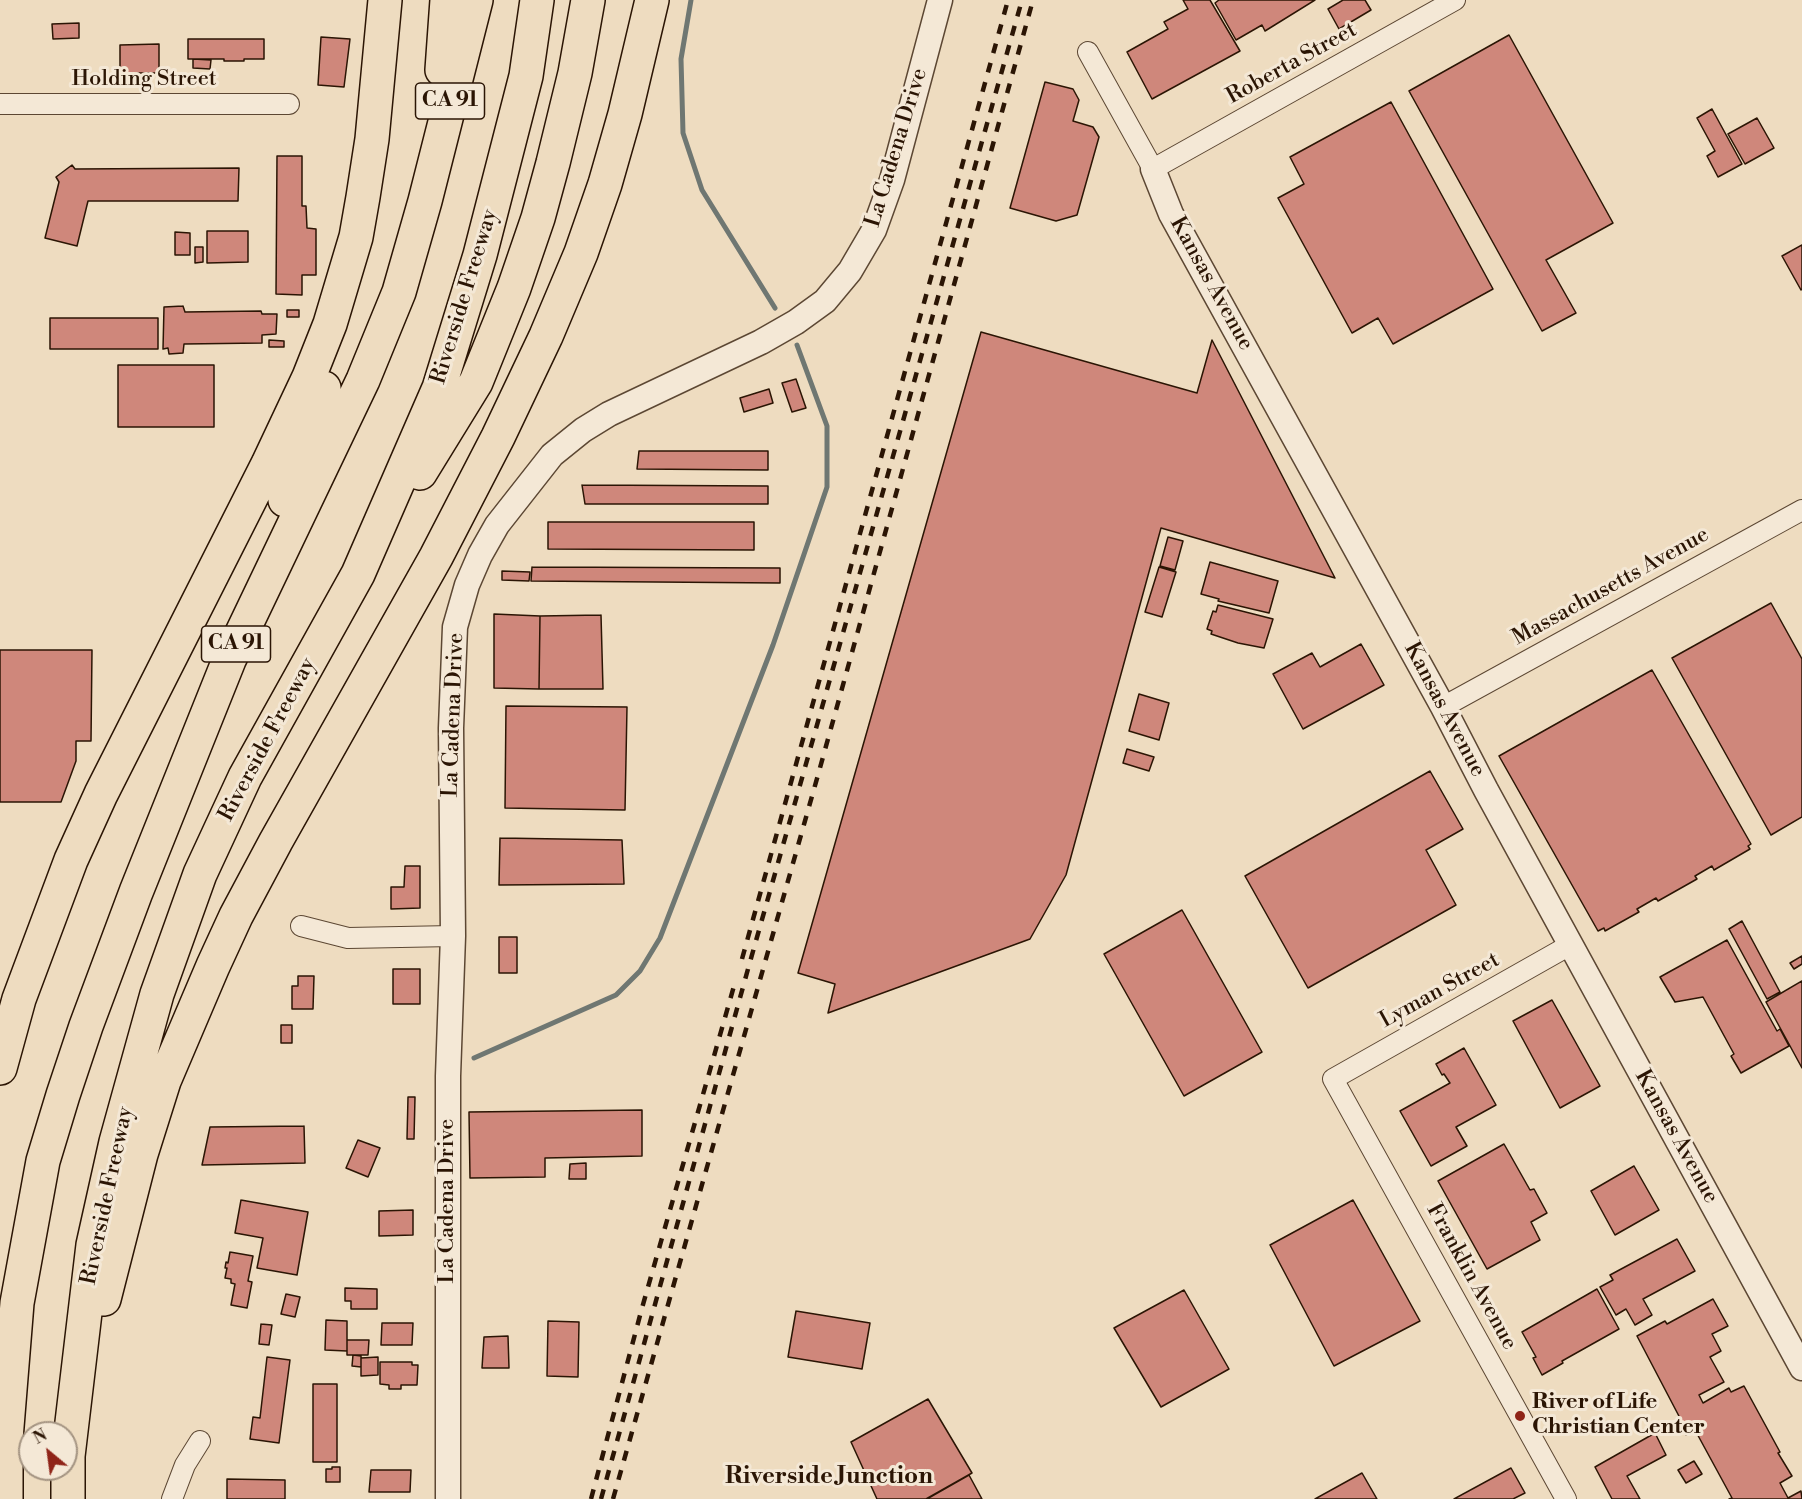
<!DOCTYPE html>
<html>
<head>
<meta charset="utf-8">
<style>
  body { margin:0 }
  #map { position:relative; width:1802px; height:1499px; overflow:hidden; background:#eedcc0; font-family:"Libre Bodoni",serif }
  canvas { display:block }
  .north { position:absolute; left:18px; top:1421px; width:60px; height:60px; box-sizing:border-box; background:#f4e8d6; border:2px solid #a49482; border-radius:50%; rotate:331deg; font-size:16px; font-weight:700; line-height:24px; text-align:center; color:#2b1504 }
  .north::after { content:''; display:block; margin:auto; width:21px; height:27px; background:#8f2418; clip-path:polygon(50% 0,100% 100%,50% 72%,0 100%) }
</style>
</head>
<body>
<div id="map">
<canvas width="1802" height="1499"></canvas>
<div class="north">N</div>
</div>
<script>
const g = document.querySelector('canvas').getContext('2d');
g.lineJoin = 'round';
const toPath = rows => new Path2D(rows.map(r => 'M' + r).join(''));
function strokePath(path, color, width, dash) { g.strokeStyle = color; g.lineWidth = width; g.lineCap = dash ? 'butt' : 'round'; g.setLineDash(dash || []); g.stroke(path); }
function fill(path, color) { g.fillStyle = color; g.fill(path, 'evenodd'); }
function write(font, color, halo, rows, align = 'center') {
  g.font = font + ' "Libre Bodoni",serif'; g.lineWidth = 6; g.setLineDash([]); g.textBaseline = 'middle'; g.strokeStyle = halo; g.fillStyle = color; for (const [text, x, y, turn = 0] of rows) {
    g.save(); g.translate(x, y); g.rotate((+turn || 0) * Math.PI / 180); g.textAlign = isNaN(turn) ? turn : align; if (halo) g.strokeText(text, 0, 0); g.fillText(text, 0, 0); g.restore();
  }
}
strokePath(toPath([
  [691,0,681,59,683,133,702,190,775,308],
  [474,1058,616,995,640,971,660,938,773,645,827,487,827,426,797,345]
]), '#6f7772', 5);
const building = toPath([
  [1183,0,1210,0,1240,51,1152,99,1127,52,1168,29,1164,22,1188,9,1183,0],
  [1219,0,1315,0,1265,31,1262,25,1236,40,1215,3,1219,0],
  [1343,0,1365,0,1371,10,1339,29,1328,9,1343,0],
  [79,23,79,38,53,39,52,24,79,23],
  [1509,35,1613,223,1546,260,1576,313,1542,331,1409,91,1509,35],
  [321,37,350,39,344,87,318,85,321,37],
  [188,39,264,39,264,59,244,59,244,61,224,61,224,59,188,59,188,39],
  [159,44,159,73,120,73,120,45,159,44],
  [193,59,211,60,210,69,193,68,193,59],
  [1045,82,1073,89,1079,100,1073,121,1093,127,1099,137,1077,215,1056,221,1010,208,1045,82],
  [1391,102,1493,289,1393,344,1378,318,1352,333,1278,198,1304,184,1290,157,1391,102],
  [1712,109,1742,164,1718,177,1707,156,1715,151,1697,118,1712,109],
  [1757,118,1774,148,1745,164,1728,134,1757,118],
  [277,156,302,156,302,206,306,206,307,228,316,229,316,275,302,275,302,295,276,294,277,156],
  [72,165,75,169,239,168,238,201,88,201,77,246,45,238,59,182,56,177,72,165],
  [207,231,248,231,248,262,207,263,207,231],
  [175,232,190,233,190,255,175,255,175,232],
  [1802,245,1802,289,1801,290,1782,256,1802,245],
  [195,247,203,247,203,262,195,263,195,247],
  [183,306,185,312,261,311,262,314,277,314,276,334,262,335,262,343,184,344,183,353,169,354,168,348,163,349,164,307,183,306],
  [287,310,299,310,299,317,287,317,287,310],
  [50,318,158,318,158,349,50,349,50,318],
  [981,332,1197,393,1212,340,1335,578,1161,528,1066,875,1030,939,828,1013,835,984,798,973,981,332],
  [269,340,284,341,284,347,269,347,269,340],
  [118,365,214,365,214,427,118,427,118,365],
  [796,379,806,408,792,412,782,383,796,379],
  [769,389,773,403,744,412,740,398,769,389],
  [639,451,768,451,768,470,637,469,639,451],
  [582,485,768,486,768,504,585,504,582,485],
  [548,522,754,522,754,550,548,549,548,522],
  [1168,537,1183,541,1175,570,1160,566,1168,537],
  [1210,562,1278,581,1269,613,1218,601,1219,599,1201,594,1210,562],
  [532,567,780,568,780,583,531,581,532,567],
  [1159,567,1176,572,1162,617,1145,612,1159,567],
  [502,571,530,572,529,581,502,580,502,571],
  [1771,603,1802,659,1802,817,1771,835,1672,658,1771,603],
  [1218,605,1273,619,1264,648,1238,643,1211,634,1212,631,1207,629,1213,611,1216,612,1218,605],
  [494,614,540,616,539,689,494,688,494,614],
  [601,615,603,689,539,689,540,616,601,615],
  [1361,644,1384,685,1303,729,1273,674,1312,653,1320,667,1361,644],
  [0,650,92,650,91,741,76,741,76,761,61,802,0,802,0,650],
  [1652,670,1751,844,1748,846,1750,849,1714,870,1712,866,1695,876,1697,879,1658,901,1656,898,1637,909,1639,912,1605,931,1604,928,1598,931,1499,756,1652,670],
  [1139,694,1169,703,1159,740,1129,731,1139,694],
  [506,706,627,707,625,810,505,808,506,706],
  [1127,749,1154,757,1149,771,1123,763,1127,749],
  [1430,771,1463,829,1426,850,1456,905,1308,988,1245,876,1430,771],
  [500,838,622,840,624,884,499,885,500,838],
  [405,866,420,866,420,908,391,909,391,887,404,887,405,866],
  [1182,910,1262,1052,1184,1096,1104,954,1182,910],
  [1742,921,1780,992,1767,999,1729,929,1742,921],
  [499,937,517,937,517,973,499,973,499,937],
  [1727,940,1777,1031,1780,1029,1789,1046,1741,1073,1731,1056,1734,1054,1703,997,1675,1002,1660,977,1727,940],
  [1802,956,1802,964,1794,969,1790,963,1802,956],
  [393,969,420,969,420,1004,393,1004,393,969],
  [298,976,314,976,313,1009,292,1009,292,986,298,986,298,976],
  [1802,981,1802,1068,1766,1002,1802,981],
  [1552,1000,1600,1086,1560,1108,1513,1021,1552,1000],
  [281,1025,292,1025,292,1043,281,1043,281,1025],
  [1464,1048,1496,1105,1456,1127,1467,1146,1431,1166,1400,1111,1450,1083,1444,1074,1442,1075,1436,1064,1464,1048],
  [408,1097,415,1097,414,1139,407,1139,408,1097],
  [642,1110,642,1156,545,1158,545,1177,470,1178,469,1112,642,1110],
  [304,1126,305,1163,202,1165,210,1127,304,1126],
  [358,1140,380,1148,368,1177,346,1168,358,1140],
  [1504,1144,1530,1190,1534,1189,1547,1213,1531,1222,1540,1240,1487,1269,1438,1181,1504,1144],
  [586,1163,586,1179,569,1179,570,1164,586,1163],
  [1634,1166,1659,1210,1615,1235,1591,1191,1634,1166],
  [241,1200,308,1212,297,1275,257,1268,263,1238,235,1233,241,1200],
  [1353,1200,1420,1321,1334,1366,1270,1245,1353,1200],
  [413,1210,413,1235,379,1236,379,1211,413,1210],
  [1677,1239,1695,1271,1643,1299,1652,1315,1635,1325,1626,1309,1616,1315,1600,1287,1613,1280,1610,1275,1677,1239],
  [230,1252,253,1256,248,1281,252,1282,247,1308,231,1305,235,1284,231,1283,231,1279,225,1278,227,1268,225,1268,226,1262,228,1263,230,1252],
  [345,1288,377,1289,377,1309,351,1309,351,1301,345,1301,345,1288],
  [1597,1289,1619,1329,1562,1361,1563,1363,1542,1375,1533,1358,1536,1357,1522,1332,1597,1289],
  [1184,1290,1229,1369,1161,1407,1114,1328,1184,1290],
  [286,1294,300,1297,295,1317,281,1314,286,1294],
  [1713,1299,1728,1326,1712,1334,1721,1351,1710,1357,1724,1382,1699,1395,1703,1403,1729,1388,1731,1392,1744,1386,1780,1452,1778,1453,1792,1476,1780,1483,1788,1498,1801,1491,1802,1499,1729,1499,1732,1498,1695,1430,1686,1435,1678,1421,1681,1420,1637,1336,1665,1321,1667,1324,1713,1299],
  [796,1311,870,1323,862,1369,788,1357,796,1311],
  [326,1320,347,1321,347,1351,325,1350,326,1320],
  [548,1321,579,1322,578,1377,547,1376,548,1321],
  [382,1323,413,1323,412,1345,381,1345,382,1323],
  [261,1324,272,1325,269,1345,259,1344,261,1324],
  [508,1336,509,1368,482,1368,484,1337,508,1336],
  [347,1340,369,1340,368,1355,347,1355,347,1340],
  [353,1355,361,1356,361,1367,352,1366,353,1355],
  [267,1357,290,1360,279,1443,250,1439,253,1417,260,1418,267,1357],
  [378,1357,378,1375,361,1376,361,1358,378,1357],
  [380,1362,412,1362,412,1365,418,1365,417,1385,401,1385,401,1389,389,1389,389,1385,380,1384,380,1362],
  [313,1384,337,1384,337,1462,313,1462,313,1384],
  [928,1399,972,1473,926,1499,877,1499,851,1442,928,1399],
  [1655,1433,1666,1455,1627,1476,1640,1499,1612,1499,1595,1467,1655,1433],
  [1694,1461,1702,1474,1686,1483,1678,1470,1694,1461],
  [332,1467,340,1467,340,1482,326,1482,326,1469,332,1469,332,1467],
  [1511,1468,1525,1493,1513,1499,1454,1499,1511,1468],
  [371,1470,411,1470,410,1492,369,1492,371,1470],
  [1362,1473,1377,1499,1315,1499,1362,1473],
  [969,1475,982,1499,927,1499,969,1475],
  [227,1479,285,1480,285,1499,227,1499,227,1479]
]);
fill(building, '#cf877b');
strokePath(building, '#2b1504', 1.5);
const minor = toPath([
  [1088,52,1153,169,1455,0],
  [0,104,289,104],
  [1443,707,1802,510],
  [301,926,348,938,453,936],
  [172,1499,185,1465,200,1441],
  [1566,1499,1333,1079,1570,945]
]);
const tertiary = toPath([
  [1153,169,1171,214,1443,707,1486,790,1802,1368],
  [448,1499,448,1076,453,936,451,728,455,627,467,585,480,555,497,525,552,455,583,430,609,414,761,342,796,322,825,301,850,271,874,230,892,180,940,0]
]);
const motorway = toPath([
  [442,70,447,0],
  [420,473,476,382,514,288,538,218,553,163,575,73,588,0],
  [285,500,324,388],
  [0,1068,19,999,71,860,101,794,268,464,309,377,330,324,356,237,363,197,372,139,385,0],
  [104,1299,141,1154,164,1081,213,966,236,916,276,841,436,557,498,437,546,336,581,253,605,184,625,114,652,0],
  [6,1499,6,1439,17,1303,43,1161,63,1095,86,1026,136,892,229,660,363,380,399,292,425,201,476,0],
  [68,1499,68,1456,93,1245,116,1142,157,994,200,874,245,777,358,574,439,388,480,255,526,76,537,0]
]);
strokePath(minor, '#5c4733', 22);
strokePath(tertiary, '#5c4733', 27);
strokePath(motorway, '#2b1504', 36);
strokePath(minor, '#f4e8d6', 20);
strokePath(tertiary, '#f4e8d6', 24);
strokePath(motorway, '#eedcc0', 33);
strokePath(toPath([
  [742,959,1008,0],
  [591,1499,642,1308,736,979],
  [601,1499,748,969,1022,0],
  [613,1499,818,775,1033,0]
]), '#2b1504', 4.5, [10, 10]);
for (const [x, y, r, color] of [
  [1520,1416,6,"#8f2418"]
]) { const dot = new Path2D(); dot.arc(x, y, r, 0, 2 * Math.PI); g.fillStyle = color; g.fill(dot); strokePath(dot, '#f4e8d6', 2); }
for (const [x, y, w] of [
  [450,101,69],
  [236,644,69]
]) { const box = new Path2D(); box.roundRect(x - w / 2, y - 18, w, 36, 4.5); g.fillStyle = '#f4e8d6'; g.fill(box); strokePath(box, '#2b1504', 1.5); }
write('bold 21px', '#2b1504', null, [
  ["CA 91",450,101],
  ["CA 91",236,644]
]);
write('22px', '#2b1504', '#f4e8d6', [
  ["Roberta Street",1292,64,-29],
  ["Holding Street",144,80],
  ["La Cadena Drive",897,148,-73],
  ["Kansas Avenue",1211,284,61],
  ["Riverside Freeway",465,297,-73],
  ["Massachusetts Avenue",1611,587,-29],
  ["Kansas Avenue",1444,710,62],
  ["La Cadena Drive",454,715,-88],
  ["Riverside Freeway",268,740,-62],
  ["Lyman Street",1440,991,-29],
  ["Kansas Avenue",1676,1137,61],
  ["Riverside Freeway",108,1196,-78],
  ["La Cadena Drive",448,1201,-90],
  ["Franklin Avenue",1471,1277,61]
]);
write('bold 22px', '#2b1504', '#f4e8d6', [
  ["River of Life",1532,1403],
  ["Christian Center",1532,1428]
], 'left');
write('bold 24px', '#2b1504', '#f4e8d6', [
  ["Riverside Junction",829,1477]
]);
</script>
</body>
</html>
